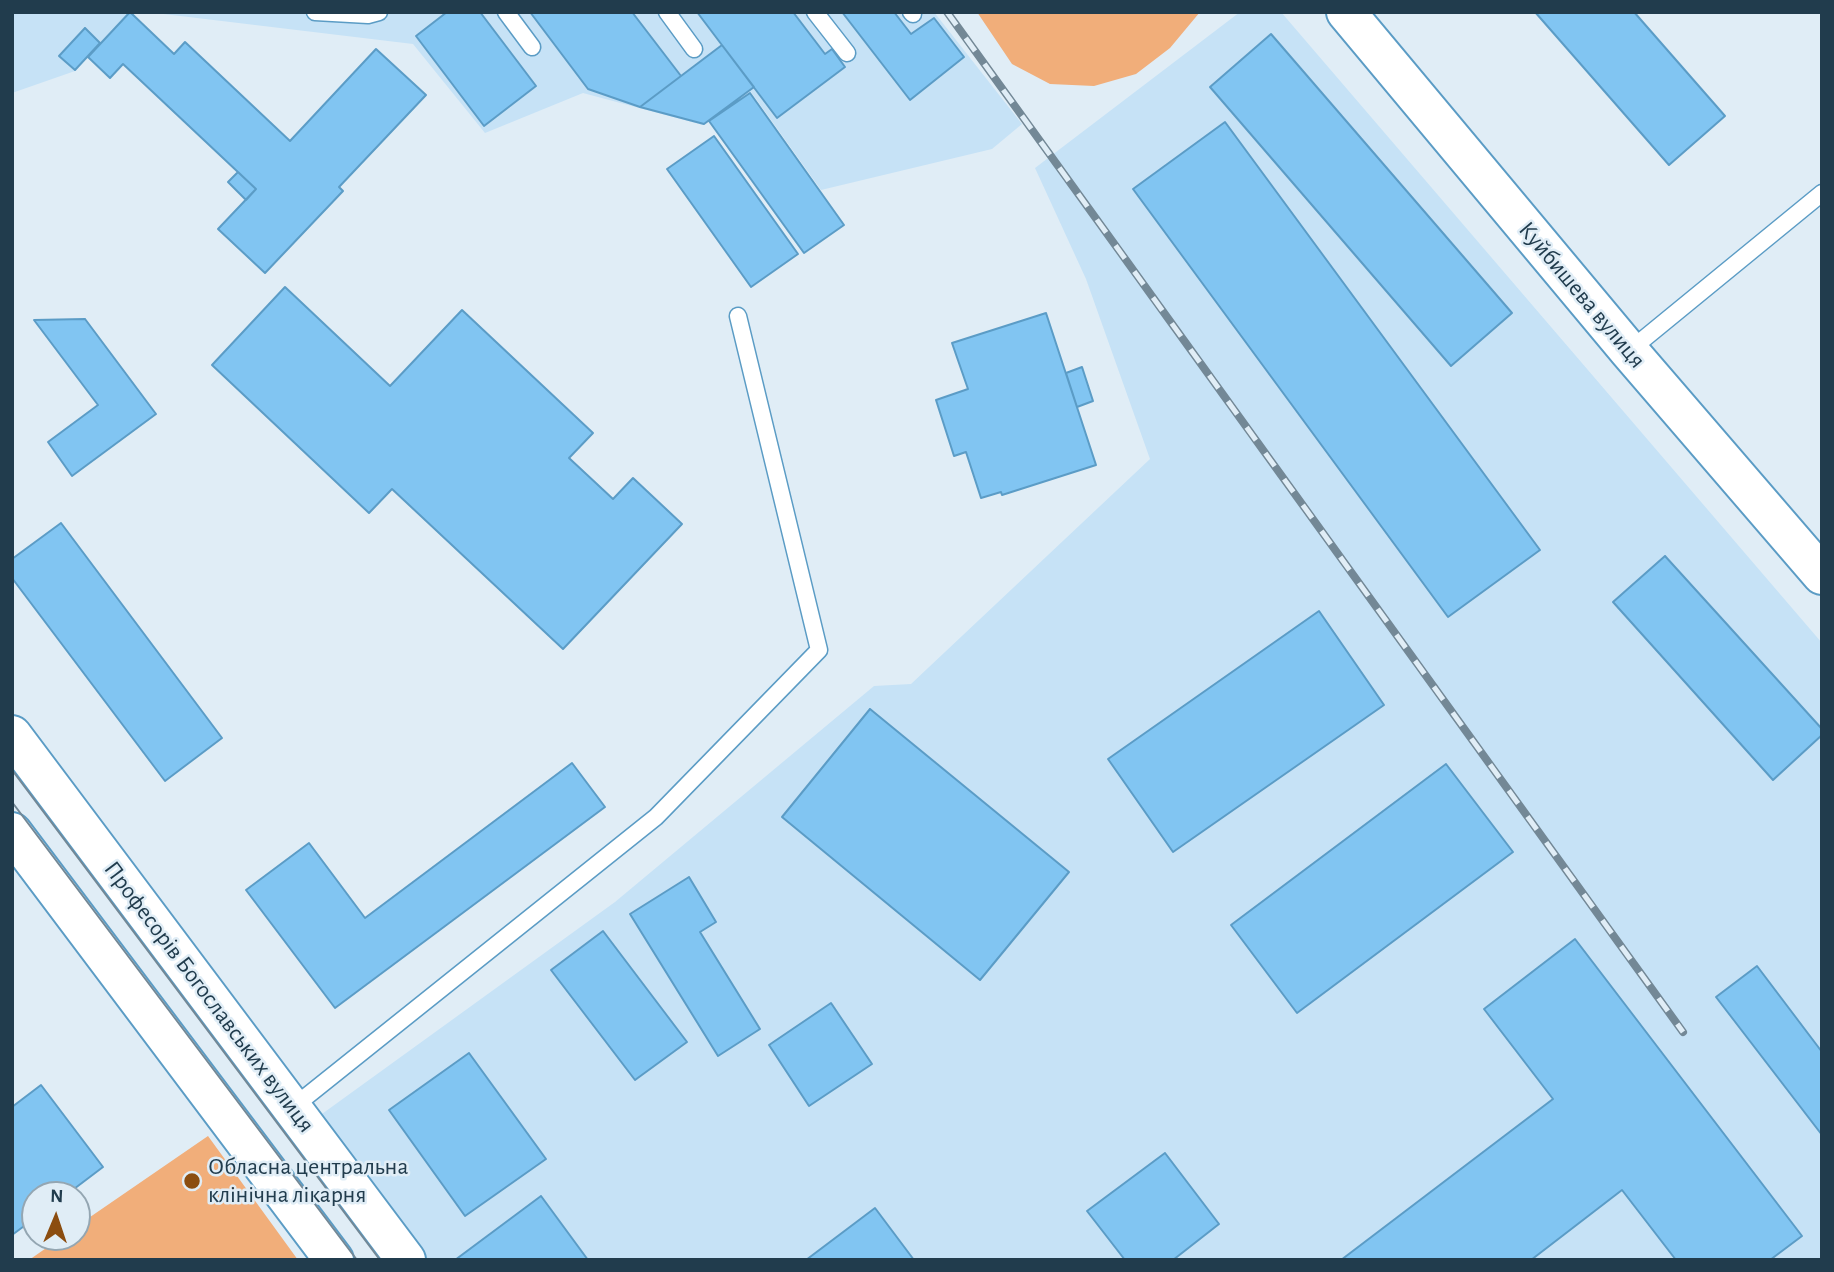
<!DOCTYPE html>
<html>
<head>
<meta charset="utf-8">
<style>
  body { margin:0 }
  #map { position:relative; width:1834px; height:1272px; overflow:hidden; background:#e0edf6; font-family:"Alegreya Sans",sans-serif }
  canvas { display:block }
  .frame { position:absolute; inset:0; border:14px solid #213c4d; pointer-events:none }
  .north { position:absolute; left:21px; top:1181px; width:70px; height:70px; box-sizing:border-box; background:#e0edf6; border:2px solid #94a6b2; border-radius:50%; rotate:2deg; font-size:19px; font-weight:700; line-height:28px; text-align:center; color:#213c4d }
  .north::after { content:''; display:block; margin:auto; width:24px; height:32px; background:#8b4d10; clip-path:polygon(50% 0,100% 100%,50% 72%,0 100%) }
</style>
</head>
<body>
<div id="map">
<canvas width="1834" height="1272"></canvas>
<div class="frame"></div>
<div class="north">N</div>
</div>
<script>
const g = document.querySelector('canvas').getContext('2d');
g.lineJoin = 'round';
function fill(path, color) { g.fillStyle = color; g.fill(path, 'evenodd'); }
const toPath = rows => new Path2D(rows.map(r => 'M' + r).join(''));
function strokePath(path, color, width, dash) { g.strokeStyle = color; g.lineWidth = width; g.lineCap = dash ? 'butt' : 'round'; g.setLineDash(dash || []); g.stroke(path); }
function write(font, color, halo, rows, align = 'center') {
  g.font = font + ' "Alegreya Sans",sans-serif'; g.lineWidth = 5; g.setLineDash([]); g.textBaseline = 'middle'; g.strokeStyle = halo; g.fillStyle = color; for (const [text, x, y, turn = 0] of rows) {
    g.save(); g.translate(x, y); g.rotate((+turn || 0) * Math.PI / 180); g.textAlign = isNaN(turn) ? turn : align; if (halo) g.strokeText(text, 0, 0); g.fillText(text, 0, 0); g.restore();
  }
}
fill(toPath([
  [12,12,129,12,75,71,12,93],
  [147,12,934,12,1022,124,992,149,821,190,751,92,703,125,583,93,485,133,413,44],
  [1240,12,1281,12,1822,643,1822,1260,422,1260,315,1119,615,902,874,686,911,684,1150,459,1086,279,1035,168]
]), '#c6e2f6');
fill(toPath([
  [977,12,1200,12,1170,48,1136,74,1094,86,1050,84,1012,64],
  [208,1136,298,1260,29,1260,62,1237,77,1237,77,1226]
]), '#f1ae7a');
const building = toPath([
  [130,12,174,54,185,42,290,141,376,49,426,95,339,187,343,191,265,273,218,229,256,189,123,64,110,78,88,57,130,12],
  [447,12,480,12,536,86,484,126,416,36,447,12],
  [530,12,632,12,681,76,640,107,588,89,530,12],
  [697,12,793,12,825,54,832,49,845,67,777,118,697,12],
  [842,12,894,12,911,34,934,18,964,57,910,100,842,12],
  [1535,12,1634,12,1725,116,1669,165,1535,12],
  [85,28,100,43,75,70,59,56,85,28],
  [1271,34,1512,313,1451,366,1210,87,1271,34],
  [722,45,754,87,704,124,640,107,722,45],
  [750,93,844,225,804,253,709,121,750,93],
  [1225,122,1540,550,1448,617,1133,189,1225,122],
  [714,136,798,254,751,287,667,169,714,136],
  [238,172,256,189,246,200,228,182,238,172],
  [285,287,390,386,462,310,593,433,569,458,613,499,633,478,682,524,563,649,392,489,369,513,212,365,285,287],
  [1046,313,1096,465,1002,495,1001,492,981,498,966,452,954,456,936,400,968,389,952,343,1046,313],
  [85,319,156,414,72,476,48,442,98,405,34,320,85,319],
  [1082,367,1093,401,1077,407,1066,373,1082,367],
  [61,523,222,738,165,781,12,578,12,559,61,523],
  [1665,556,1822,729,1822,735,1773,780,1613,602,1665,556],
  [1319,611,1384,705,1173,852,1108,759,1319,611],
  [870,709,1069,872,980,980,782,817,870,709],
  [572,763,605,807,335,1008,246,890,309,843,365,918,572,763],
  [1446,764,1513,852,1297,1013,1231,925,1446,764],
  [689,877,716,922,700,932,760,1029,718,1056,630,914,689,877],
  [603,931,687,1042,635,1080,551,970,603,931],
  [1575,939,1802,1236,1770,1260,1676,1260,1622,1190,1531,1260,1341,1260,1553,1099,1484,1009,1575,939],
  [1757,966,1822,1052,1822,1135,1716,997,1757,966],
  [831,1003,872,1064,809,1106,769,1045,831,1003],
  [469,1053,546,1159,465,1216,389,1110,469,1053],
  [41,1085,103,1167,66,1195,35,1195,35,1218,12,1235,12,1107,41,1085],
  [1165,1153,1219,1224,1173,1260,1125,1260,1087,1211,1165,1153],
  [541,1196,588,1260,455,1260,541,1196],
  [875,1208,914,1260,806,1260,875,1208]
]);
fill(building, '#81c5f2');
strokePath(building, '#5b9cc6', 2);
const service = toPath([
  [315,12,368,15,379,12],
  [506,12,532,47],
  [667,12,694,49],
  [815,12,847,53],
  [911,12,913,14],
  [1629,351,1822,193],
  [292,1108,656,817,819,650,738,316]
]);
const tertiary = toPath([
  [12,735,406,1260],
  [12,832,334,1260]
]);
const secondary = toPath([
  [1346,12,1629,351,1822,575]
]);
strokePath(service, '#5b9cc5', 19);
strokePath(tertiary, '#5b9cc5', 42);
strokePath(secondary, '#5b9cc5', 42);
strokePath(service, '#fff', 16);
strokePath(tertiary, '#fff', 38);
strokePath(secondary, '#fff', 38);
strokePath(toPath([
  [12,770,380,1260],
  [12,802,357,1260]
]), '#738896', 2);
const rail = toPath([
  [947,12,1683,1032]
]);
strokePath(rail, '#738896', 8);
strokePath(rail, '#e0edf6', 5, [16]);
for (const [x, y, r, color] of [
  [192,1181,9,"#8b4d10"]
]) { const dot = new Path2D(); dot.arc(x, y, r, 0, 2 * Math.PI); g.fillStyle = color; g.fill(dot); strokePath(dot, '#e0edf6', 2.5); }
write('24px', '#213c4d', '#e0edf6', [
  ["Куйбишева вулиця",1582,295,50],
  ["Професорів Богославських вулиця",209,997,53]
]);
write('24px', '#213c4d', '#e0edf6', [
  ["Обласна центральна",208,1167],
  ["клінічна лікарня",208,1195]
], 'left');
</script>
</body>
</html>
